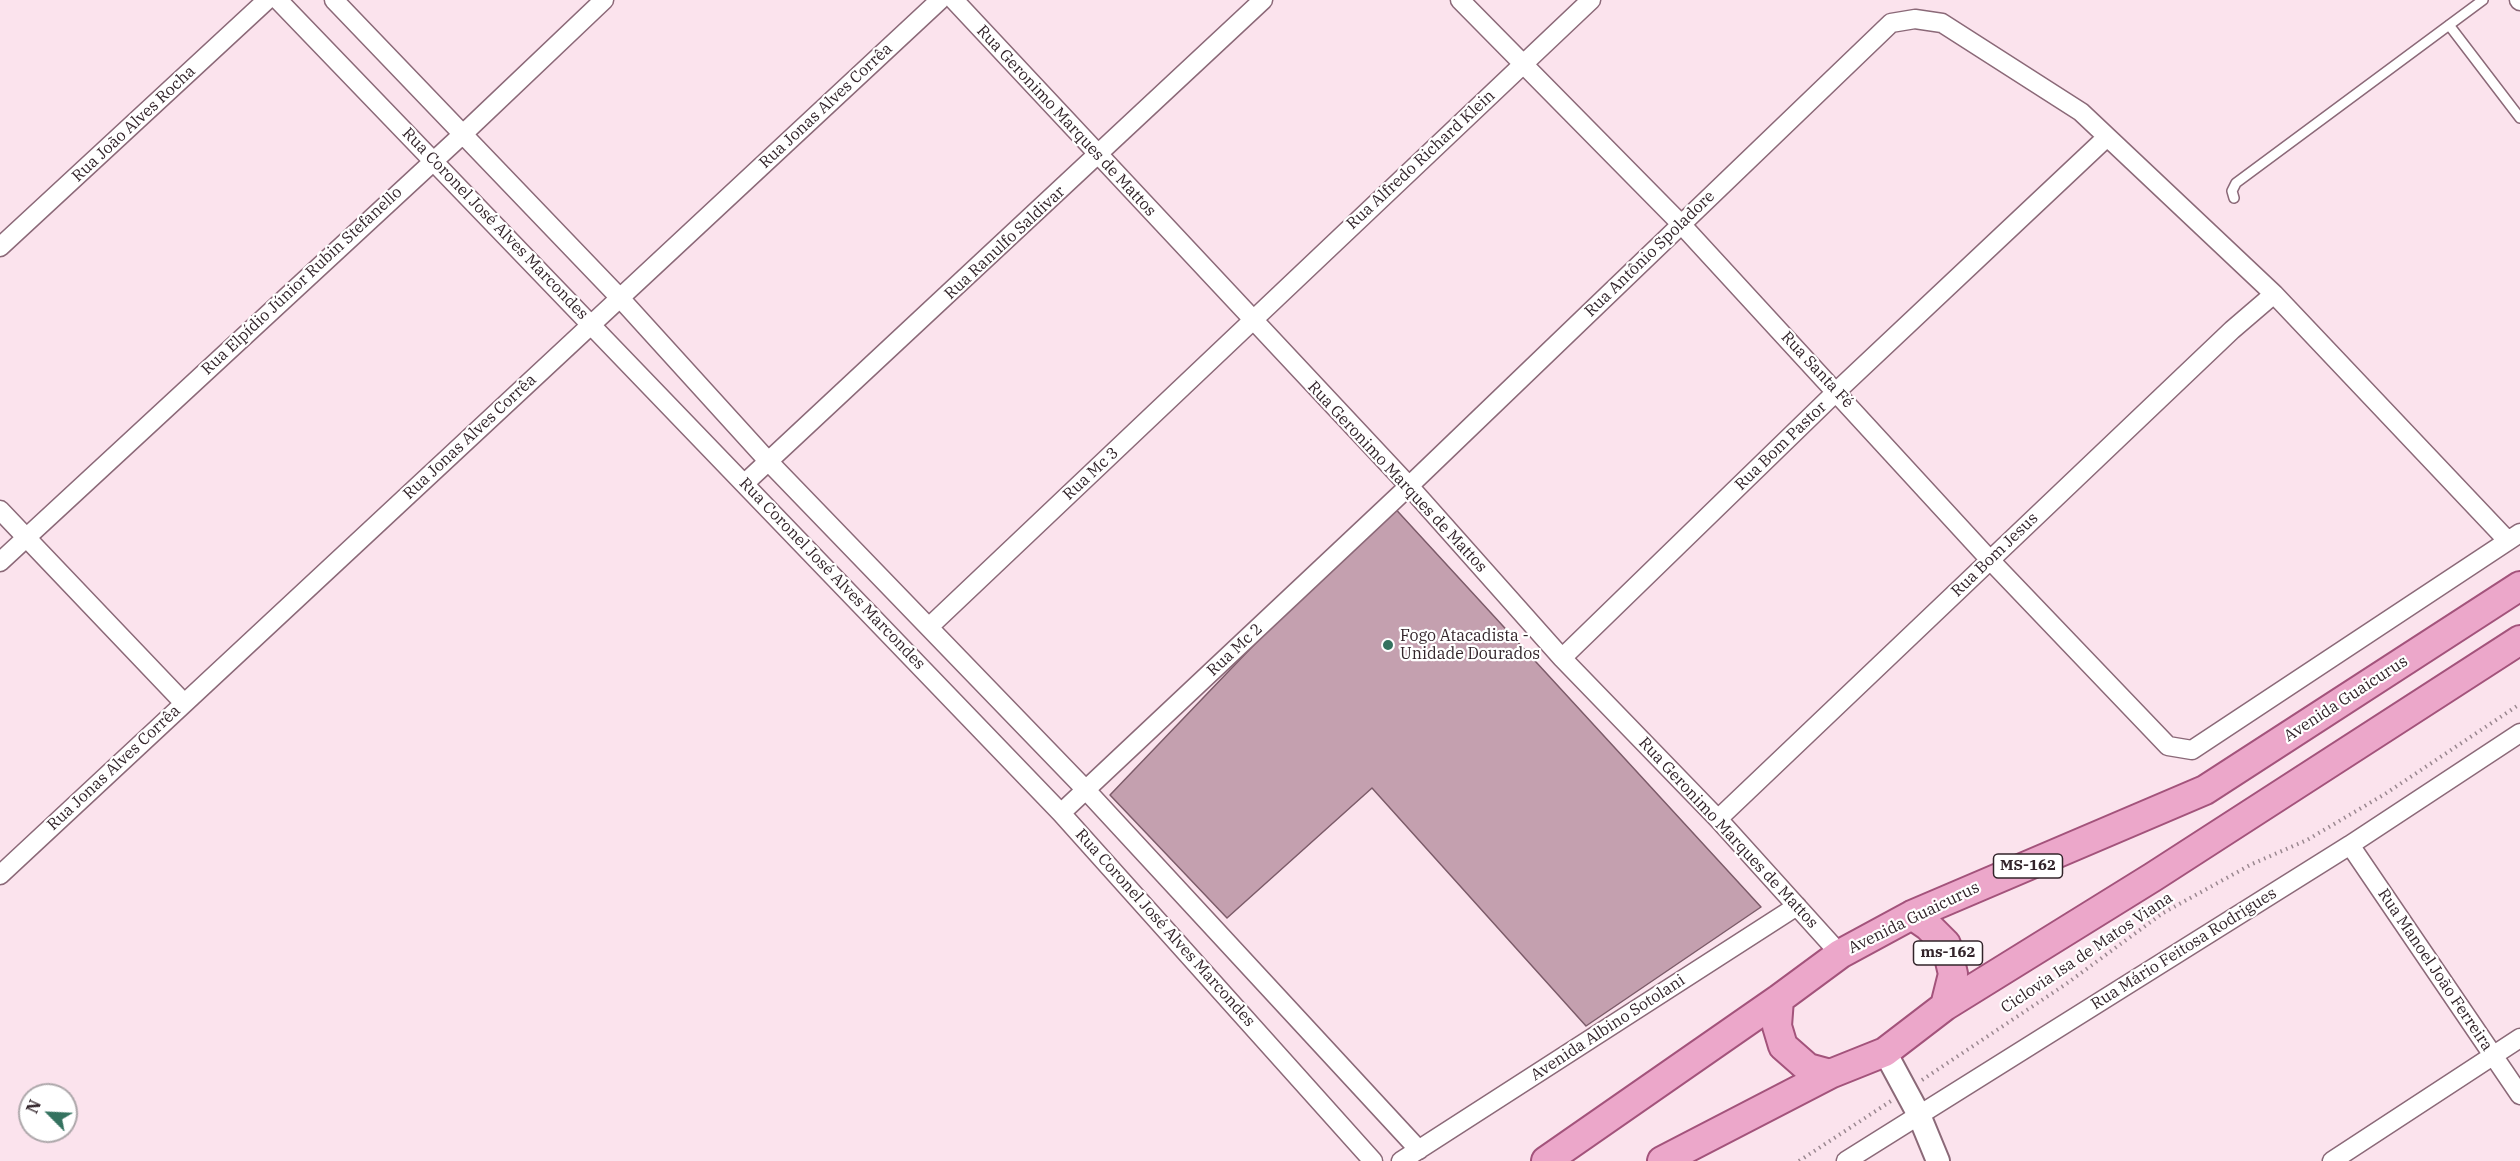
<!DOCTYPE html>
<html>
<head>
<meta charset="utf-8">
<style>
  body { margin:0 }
  #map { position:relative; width:2520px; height:1161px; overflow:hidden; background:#fbe3ed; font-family:"IBM Plex Serif",serif }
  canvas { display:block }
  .north { position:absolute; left:18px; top:1083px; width:60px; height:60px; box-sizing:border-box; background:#fff; border:2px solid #ada7aa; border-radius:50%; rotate:294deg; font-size:16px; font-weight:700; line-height:24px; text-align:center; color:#32242a }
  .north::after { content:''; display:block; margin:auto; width:21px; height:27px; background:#34725f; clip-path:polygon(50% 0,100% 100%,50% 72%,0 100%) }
</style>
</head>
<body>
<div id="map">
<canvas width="2520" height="1161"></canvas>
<div class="north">N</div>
</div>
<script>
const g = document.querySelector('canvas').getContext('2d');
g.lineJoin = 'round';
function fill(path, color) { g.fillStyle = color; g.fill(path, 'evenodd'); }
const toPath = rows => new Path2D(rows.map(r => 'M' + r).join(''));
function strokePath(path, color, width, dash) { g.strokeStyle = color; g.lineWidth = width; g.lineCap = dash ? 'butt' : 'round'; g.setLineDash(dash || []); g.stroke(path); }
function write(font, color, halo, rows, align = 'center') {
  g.font = font + ' "IBM Plex Serif",serif'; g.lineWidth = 4.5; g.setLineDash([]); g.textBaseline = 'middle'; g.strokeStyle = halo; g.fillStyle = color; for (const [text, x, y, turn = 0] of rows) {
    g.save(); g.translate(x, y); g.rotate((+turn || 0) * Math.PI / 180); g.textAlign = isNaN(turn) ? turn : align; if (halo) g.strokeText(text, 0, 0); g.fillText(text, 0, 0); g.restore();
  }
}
const building = toPath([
  [1390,503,1761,907,1586,1026,1372,788,1227,918,1110,795,1390,503]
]);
fill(building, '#c4a0af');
strokePath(building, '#7c5b69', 1.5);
const service = toPath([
  [2449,25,2520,118],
  [2234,198,2232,191,2236,183,2483,0]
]);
const minor = toPath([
  [278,0,1061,813,1373,1161],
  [334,0,620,298,769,462,1086,790,1419,1150],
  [954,0,1409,486,1562,658,1718,819,1840,954],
  [1460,0,1681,224,1990,560,2168,746,2192,750,2520,533],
  [2519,0,2520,1],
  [0,247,267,0],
  [745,483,1263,0],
  [0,510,184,703],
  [0,562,463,134,604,0],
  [929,627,1591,0],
  [1562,658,1837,391,2107,137],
  [1061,813,1409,486,1891,23,1915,19,1942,23,2081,112,2274,294,2508,541],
  [1718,819,2232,330,2274,294],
  [2350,845,2520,1095],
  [0,875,940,0],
  [1401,1161,1797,906],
  [1846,1161,2350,845,2520,733],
  [2332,1161,2520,1038]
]);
const tertiary = toPath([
  [1885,1052,1919,1115,1938,1161]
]);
const primary = toPath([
  [1912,915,1928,926,1946,944,1953,974,1945,1006],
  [1779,999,1777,1026,1783,1046,1808,1068,1830,1074],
  [1546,1161,1779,999,1840,954,1912,915,2205,790,2520,586],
  [1662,1161,1830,1074,1885,1052,1945,1006,2153,877,2520,640]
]);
strokePath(service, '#8b6978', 12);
strokePath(minor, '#8b6978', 21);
strokePath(tertiary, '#8b6978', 26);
strokePath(primary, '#a3537b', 32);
strokePath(toPath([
  [1922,1080,2066,984,2163,913,2252,864,2307,840,2385,794,2520,704],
  [1799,1161,1891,1101]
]), '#9b8890', 4, [1.5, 4.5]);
strokePath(service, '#fff', 9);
strokePath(minor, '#fff', 18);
strokePath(tertiary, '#fff', 22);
strokePath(primary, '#eca7ca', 28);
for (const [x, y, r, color] of [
  [1388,645,6,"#34725f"]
]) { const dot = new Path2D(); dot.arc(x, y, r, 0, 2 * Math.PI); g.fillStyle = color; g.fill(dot); strokePath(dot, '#fff', 2); }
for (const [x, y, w] of [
  [2028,866,69],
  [1948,953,69]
]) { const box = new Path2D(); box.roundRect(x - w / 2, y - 12, w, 24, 4.5); g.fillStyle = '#fff'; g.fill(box); strokePath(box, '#32242a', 1.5); }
write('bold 15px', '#32242a', null, [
  ["MS-162",2028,866],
  ["ms-162",1948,953]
]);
write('16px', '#32242a', '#fff', [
  ["Rua Jonas Alves Corrêa",826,106,-43],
  ["Rua Geronimo Marques de Mattos",1066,121,47],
  ["Rua João Alves Rocha",134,124,-43],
  ["Rua Alfredo Richard Klein",1421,160,-43],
  ["Rua Coronel José Alves Marcondes",495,224,46],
  ["Rua Ranulfo Saldivar",1005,243,-43],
  ["Rua Antônio Spoladore",1650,254,-44],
  ["Rua Elpídio Júnior Rubin Stefanello",302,281,-43],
  ["Rua Santa Fé",1817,370,47],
  ["Rua Jonas Alves Corrêa",470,437,-43],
  ["Rua Bom Pastor",1781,446,-44],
  ["Rua Mc 3",1091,474,-43],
  ["Rua Geronimo Marques de Mattos",1397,477,47],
  ["Rua Bom Jesus",1995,555,-44],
  ["Rua Coronel José Alves Marcondes",832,574,46],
  ["Rua Mc 2",1235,650,-43],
  ["Avenida Guaicurus",2346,699,-33],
  ["Rua Jonas Alves Corrêa",114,768,-43],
  ["Rua Geronimo Marques de Mattos",1728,833,47],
  ["Avenida Guaicurus",1914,918,-26],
  ["Rua Coronel José Alves Marcondes",1165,928,48],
  ["Rua Mário Feitosa Rodrigues",2184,949,-32],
  ["Ciclovia Isa de Matos Viana",2087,953,-34],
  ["Rua Manoel João Ferreira",2435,970,56],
  ["Avenida Albino Sotolani",1608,1028,-33]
]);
write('16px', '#32242a', '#fff', [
  ["Fogo Atacadista -",1400,636],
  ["Unidade Dourados",1400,654]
], 'left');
</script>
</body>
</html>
